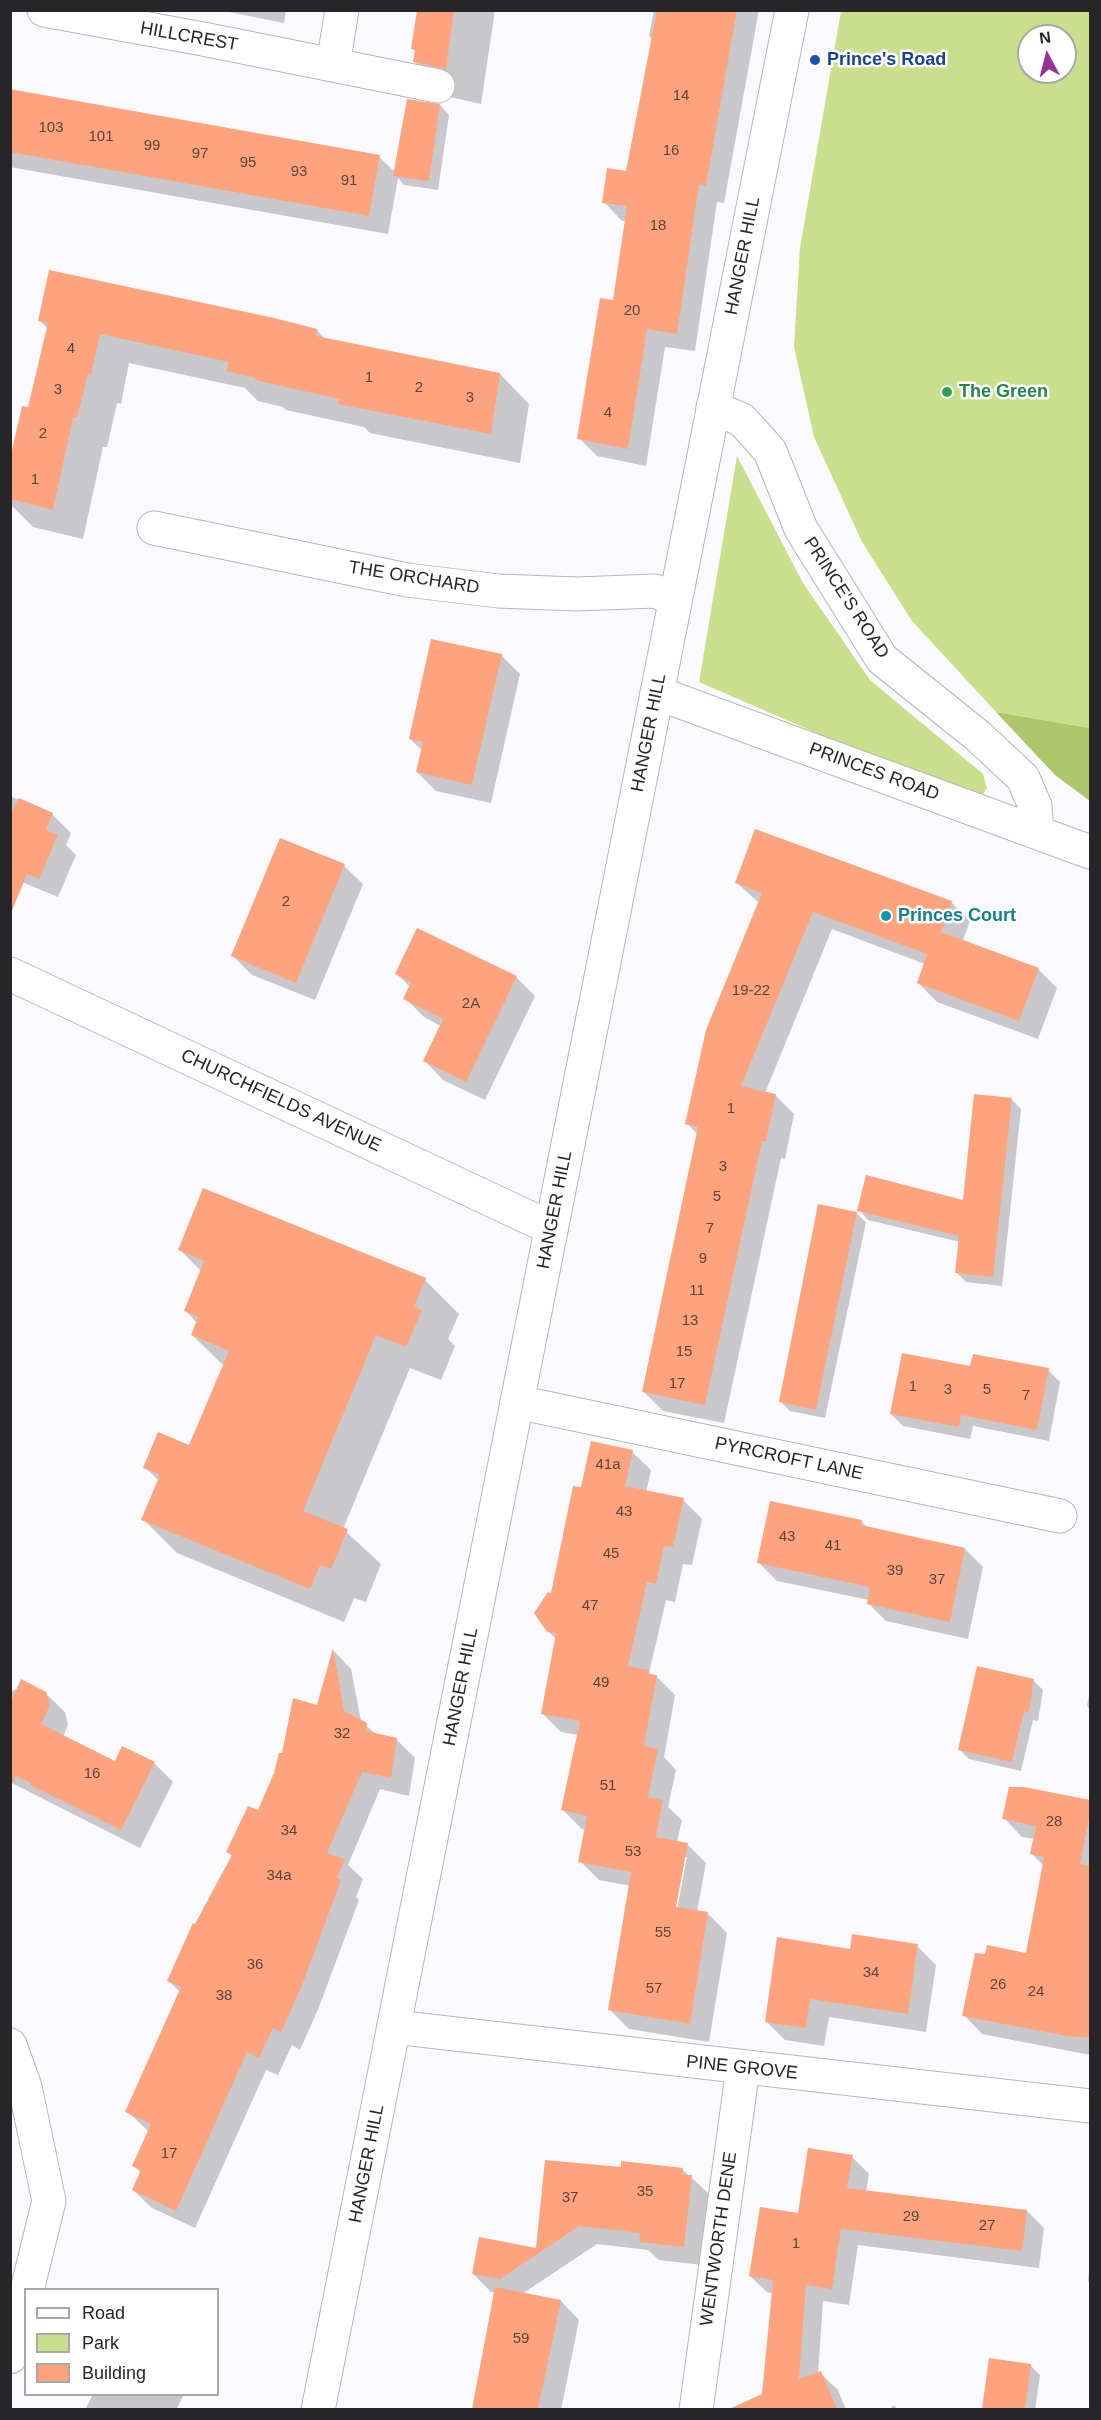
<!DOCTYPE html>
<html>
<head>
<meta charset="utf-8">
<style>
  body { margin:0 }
  #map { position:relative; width:1101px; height:2420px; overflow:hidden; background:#fafafe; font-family:Helvetica,sans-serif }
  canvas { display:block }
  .frame { position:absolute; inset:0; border:12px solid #262628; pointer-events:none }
  .legend { position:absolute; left:24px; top:2288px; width:195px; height:108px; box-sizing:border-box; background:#fff; border:2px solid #a8a8a9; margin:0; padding:8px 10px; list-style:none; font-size:18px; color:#262628 }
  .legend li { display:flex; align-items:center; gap:12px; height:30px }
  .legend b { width:30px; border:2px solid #a8a8a9 }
  .north { position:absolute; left:1017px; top:24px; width:60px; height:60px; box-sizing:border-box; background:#fff; border:2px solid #a8a8a9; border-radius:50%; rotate:353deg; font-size:16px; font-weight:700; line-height:24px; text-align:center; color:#262628 }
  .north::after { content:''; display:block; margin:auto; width:21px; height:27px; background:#953197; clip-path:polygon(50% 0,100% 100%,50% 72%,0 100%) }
</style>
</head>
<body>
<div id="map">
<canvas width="1101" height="2420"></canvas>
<div class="frame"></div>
<ul class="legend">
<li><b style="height:8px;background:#fff"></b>Road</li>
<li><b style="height:16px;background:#c9df8c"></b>Park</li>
<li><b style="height:16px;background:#fda37d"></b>Building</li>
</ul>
<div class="north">N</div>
</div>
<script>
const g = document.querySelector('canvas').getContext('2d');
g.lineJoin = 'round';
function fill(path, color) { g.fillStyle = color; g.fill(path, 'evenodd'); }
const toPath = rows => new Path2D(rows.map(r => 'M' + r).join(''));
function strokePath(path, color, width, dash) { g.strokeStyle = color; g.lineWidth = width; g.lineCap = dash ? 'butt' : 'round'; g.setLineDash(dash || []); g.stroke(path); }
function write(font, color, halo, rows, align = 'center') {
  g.font = font + ' Helvetica,sans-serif'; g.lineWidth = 5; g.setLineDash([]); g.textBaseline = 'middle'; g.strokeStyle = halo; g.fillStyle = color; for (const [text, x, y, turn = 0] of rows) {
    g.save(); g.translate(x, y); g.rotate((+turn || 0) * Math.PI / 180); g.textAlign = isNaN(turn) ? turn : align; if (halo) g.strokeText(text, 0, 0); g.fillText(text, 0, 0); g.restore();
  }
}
fill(toPath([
  [841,11,1090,11,1090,728,996,712,912,621,862,542,814,437,794,347,800,248],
  [1029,36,1065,36,1065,72,1029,72],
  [737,456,803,583,870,680,983,774,987,788,981,797,968,799,699,682]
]), '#c9df8c');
fill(toPath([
  [996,712,1090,728,1090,801,1055,775]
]), '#aec66b');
fill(toPath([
  [219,10,286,10,284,23],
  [419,10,495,10,481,104,450,97,414,61,416,52,413,49],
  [654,10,759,10,724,203,717,202,695,351,665,347,646,466,597,456,579,438,614,302,626,221,622,221,604,202,627,172,653,40,649,36],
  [10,91,379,157,396,173,440,105,449,115,438,190,404,185,398,178,388,234,10,167],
  [39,320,317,330,326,340,500,374,529,404,520,463,370,433,364,427,286,410,283,407,258,401,245,388,129,363,121,404,117,403,107,447,103,447,83,539,33,527,10,504,10,464,29,408,48,329],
  [501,655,520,674,491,803,436,791,417,772,422,750,410,739],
  [10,796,52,814,71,833,66,845,76,855,58,897,10,877],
  [344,866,363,884,315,1000,252,975,233,956],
  [737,883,951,902,970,921,963,940,1038,969,1057,988,1038,1039,937,1002,918,983,925,964,832,929,765,1093,775,1095,794,1114,785,1159,781,1158,724,1423,663,1411,644,1392,698,1135,687,1123,759,903],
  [397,974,516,977,535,996,485,1100,443,1080,425,1061,441,1026,424,1017,405,998,410,987],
  [1011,1099,1021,1109,1002,1286,966,1282,957,1273,960,1242,868,1220,859,1210,964,1202],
  [856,1213,866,1222,825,1418,790,1411,781,1402],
  [180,1250,425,1280,459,1314,448,1339,455,1346,441,1380,410,1368,343,1529,381,1564,366,1602,354,1598,344,1622,177,1553,143,1519,159,1481,145,1467,190,1447,224,1366,192,1335,197,1323,186,1311,202,1272],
  [971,1368,1048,1370,1060,1382,1049,1441,973,1426,970,1439,903,1426,891,1414],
  [632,1452,651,1470,646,1492,683,1500,702,1519,692,1565,683,1564,675,1602,666,1600,649,1673,656,1676,675,1695,664,1757,676,1770,668,1807,682,1820,677,1842,687,1844,706,1863,697,1912,708,1914,727,1933,709,2042,629,2029,610,2010,631,1886,599,1880,580,1861,586,1830,582,1829,563,1810,578,1735,561,1732,542,1713,556,1639,548,1631,552,1595,582,1489],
  [684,1857,687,1857,676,1915,674,1914],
  [861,1521,869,1529,965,1549,983,1567,968,1639,886,1621,868,1603,869,1600,777,1581,759,1563],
  [334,1651,351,1669,361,1721,377,1735,396,1739,415,1758,409,1796,380,1789,348,1865,363,1879,356,1897,359,1900,319,2007,300,2050,292,2045,278,2075,266,2070,195,2228,152,2208,133,2190,141,2173,134,2166,149,2132,127,2111,180,1992,169,1981,233,1857,228,1852,259,1811,283,1755,318,1706],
  [1034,1681,1043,1690,1038,1721,1033,1720,1021,1771,969,1759,959,1749],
  [27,1684,45,1693,65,1712,68,1725,63,1737,116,1763,154,1763,173,1782,140,1848,10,1782,10,1692],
  [1090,1691,1090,1710,1087,1706],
  [1024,1789,1090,1802,1090,1946,1088,1958,1090,1958,1090,2055,982,2034,964,2015,1027,1955,1044,1866,1032,1854,1035,1839,1022,1837,1004,1818],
  [917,1946,936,1965,926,2032,829,2017,824,2046,785,2040,766,2021,851,1950],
  [852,2157,869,2174,866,2192,1027,2211,1044,2228,1039,2268,858,2245,849,2305,823,2301,818,2374,820,2373,838,2390,846,2410,759,2410,755,2400,764,2396,773,2293,768,2293,750,2276,799,2214],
  [622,2169,682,2169,709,2194,702,2265,659,2260,648,2250,597,2244,522,2294,561,2301,579,2320,561,2410,473,2410,495,2292,491,2292,473,2274,537,2250],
  [1090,2259,1090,2284,1088,2281],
  [1030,2365,1040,2375,1035,2410,986,2410,984,2407],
  [93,2394,184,2394,176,2410,85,2410],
  [893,2405,899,2410,890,2410]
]), '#0003');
fill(toPath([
  [417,10,454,10,446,69,413,62,415,50,411,49],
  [657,10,737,10,706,186,699,184,677,334,647,329,628,449,577,439,600,298,613,300,627,206,602,203,607,168,626,171],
  [10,89,380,155,369,216,10,152],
  [407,99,440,104,429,181,393,176],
  [49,270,274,318,317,329,316,336,500,373,491,434,338,404,339,399,255,380,255,378,226,371,229,362,100,334,91,375,88,374,77,418,73,418,53,510,10,499,10,459,22,406,28,407,48,323,38,321],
  [431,639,502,654,472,785,416,772,423,742,409,739],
  [19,798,53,813,46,830,58,835,39,879,27,874,11,913,10,815],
  [755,829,952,901,941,932,1039,968,1019,1021,917,983,927,954,813,912,741,1086,776,1094,766,1141,762,1141,705,1405,642,1392,698,1127,685,1124,706,1030,762,893,735,883],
  [280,838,345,864,296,983,231,956],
  [417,928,517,976,466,1082,423,1061,443,1019,403,999,411,982,395,974],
  [974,1094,1012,1098,993,1277,955,1273,959,1236,857,1211,866,1175,963,1200],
  [203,1188,426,1278,414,1307,422,1310,406,1347,376,1335,303,1511,348,1529,331,1569,320,1565,310,1589,141,1520,160,1475,143,1468,158,1432,189,1445,229,1351,191,1335,198,1317,184,1311,204,1261,178,1250],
  [818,1204,857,1212,816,1410,779,1402],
  [902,1353,970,1366,973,1354,1049,1368,1037,1430,961,1415,959,1427,890,1414],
  [591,1441,633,1450,625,1486,684,1498,673,1547,664,1546,656,1584,647,1582,628,1666,649,1670,648,1674,657,1675,644,1746,658,1749,648,1797,663,1800,656,1837,688,1843,676,1907,708,1912,690,2024,608,2010,631,1872,578,1862,587,1816,561,1810,580,1721,541,1714,556,1633,547,1632,534,1613,548,1592,551,1593,573,1486,581,1487],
  [770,1501,862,1520,861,1525,965,1548,950,1622,867,1604,870,1587,757,1563],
  [333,1648,344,1711,367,1723,366,1731,397,1738,391,1778,362,1772,327,1853,345,1859,337,1878,341,1880,301,1988,281,2032,273,2028,259,2058,247,2052,176,2211,132,2190,141,2170,132,2166,151,2124,125,2112,181,1987,167,1981,193,1923,195,1924,232,1855,226,1852,248,1806,258,1810,274,1773,279,1753,282,1753,293,1698,317,1705],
  [977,1666,1034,1679,1029,1713,1024,1711,1012,1762,958,1750],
  [21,1679,46,1692,50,1705,41,1724,115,1761,122,1746,155,1762,121,1830,30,1785,31,1783,16,1776,10,1788,10,1704],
  [1009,1787,1024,1787,1090,1800,1090,1814,1080,1864,1090,1866,1090,2038,1067,2036,962,2016,975,1953,985,1954,987,1945,1026,1953,1044,1857,1030,1854,1036,1826,1002,1819],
  [852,1934,918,1944,908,2014,810,1999,806,2028,765,2022,777,1937,850,1949],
  [808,2148,853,2155,847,2188,1027,2210,1022,2251,841,2229,832,2289,806,2285,799,2379,821,2371,837,2409,729,2409,762,2394,773,2280,749,2276,760,2207,798,2213],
  [545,2160,621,2167,621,2161,683,2168,682,2175,692,2175,684,2247,639,2242,640,2233,579,2226,500,2279,472,2274,479,2237,536,2248],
  [495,2287,561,2300,538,2409,472,2409],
  [989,2358,1031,2364,1025,2409,982,2409]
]), '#fda37d');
const street = toPath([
  [44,10,203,39,438,86],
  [333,65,342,10],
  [713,407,742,420,770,451,801,529,882,659,978,736,1023,778,1035,806,1037,832],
  [154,528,407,580,498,591,577,594,655,591,675,599],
  [657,693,1090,852],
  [10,974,551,1228],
  [517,1402,1060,1516],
  [394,2027,1090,2106],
  [10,2045,25,2087,49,2201,27,2290],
  [10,2357,26,2297],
  [696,2410,743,2068]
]);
const secondary = toPath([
  [318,2410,792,10]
]);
strokePath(street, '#b7b7bb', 35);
strokePath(secondary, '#b7b7bb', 35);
strokePath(street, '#fff', 33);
strokePath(secondary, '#fff', 33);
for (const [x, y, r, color] of [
  [815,60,6,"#1a4fb4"],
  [947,392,6,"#2e9e5b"],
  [886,916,6,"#0f9aa8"]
]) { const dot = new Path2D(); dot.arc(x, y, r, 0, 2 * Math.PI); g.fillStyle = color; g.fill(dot); strokePath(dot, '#fff', 2); }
write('15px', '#5c453d', null, [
  ["14",681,96],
  ["103",51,128],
  ["101",101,137],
  ["99",152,146],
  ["16",671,151],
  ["97",200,154],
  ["95",248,163],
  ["93",299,172],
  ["91",349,181],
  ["18",658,226],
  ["20",632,311],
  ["4",71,349],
  ["1",369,378],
  ["2",419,388],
  ["3",58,390],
  ["3",470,398],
  ["4",608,413],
  ["2",43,434],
  ["1",35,480],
  ["2",286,902],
  ["19-22",751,991],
  ["2A",471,1004],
  ["1",731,1109],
  ["3",723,1167],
  ["5",717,1197],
  ["7",710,1229],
  ["9",703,1259],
  ["11",697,1291],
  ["13",690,1321],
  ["15",684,1352],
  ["17",677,1384],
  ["1",913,1387],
  ["3",948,1390],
  ["5",987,1390],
  ["7",1026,1396],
  ["41a",608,1465],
  ["43",624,1512],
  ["43",787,1537],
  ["41",833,1546],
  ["45",611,1554],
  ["39",895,1571],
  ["37",937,1580],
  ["47",590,1606],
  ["49",601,1683],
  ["32",342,1734],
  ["16",92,1774],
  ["51",608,1786],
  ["28",1054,1822],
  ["34",289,1831],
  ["53",633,1852],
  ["34a",279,1876],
  ["55",663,1933],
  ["36",255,1965],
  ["34",871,1973],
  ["26",998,1985],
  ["57",654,1989],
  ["24",1036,1992],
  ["38",224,1996],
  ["17",169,2154],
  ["35",645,2192],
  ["37",570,2198],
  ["29",911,2217],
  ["27",987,2226],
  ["1",796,2244],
  ["59",521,2339]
]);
write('18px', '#262628', '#fff', [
  ["HILLCREST",189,37,10],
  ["HANGER HILL",743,256,-79],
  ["THE ORCHARD",414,578,9],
  ["PRINCE'S ROAD",846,598,57],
  ["HANGER HILL",649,733,-79],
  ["PRINCES ROAD",874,772,20],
  ["CHURCHFIELDS AVENUE",281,1101,25],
  ["HANGER HILL",555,1210,-79],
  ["PYRCROFT LANE",789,1459,12],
  ["HANGER HILL",461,1687,-79],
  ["PINE GROVE",742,2068,6],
  ["HANGER HILL",367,2164,-79],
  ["WENTWORTH DENE",719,2239,-82]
]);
write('bold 18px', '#164399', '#fff', [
  ["Prince's Road",827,60]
], 'left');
write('bold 18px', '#27864d', '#fff', [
  ["The Green",959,392]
], 'left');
write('bold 18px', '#0d838f', '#fff', [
  ["Princes Court",898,916]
], 'left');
</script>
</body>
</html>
